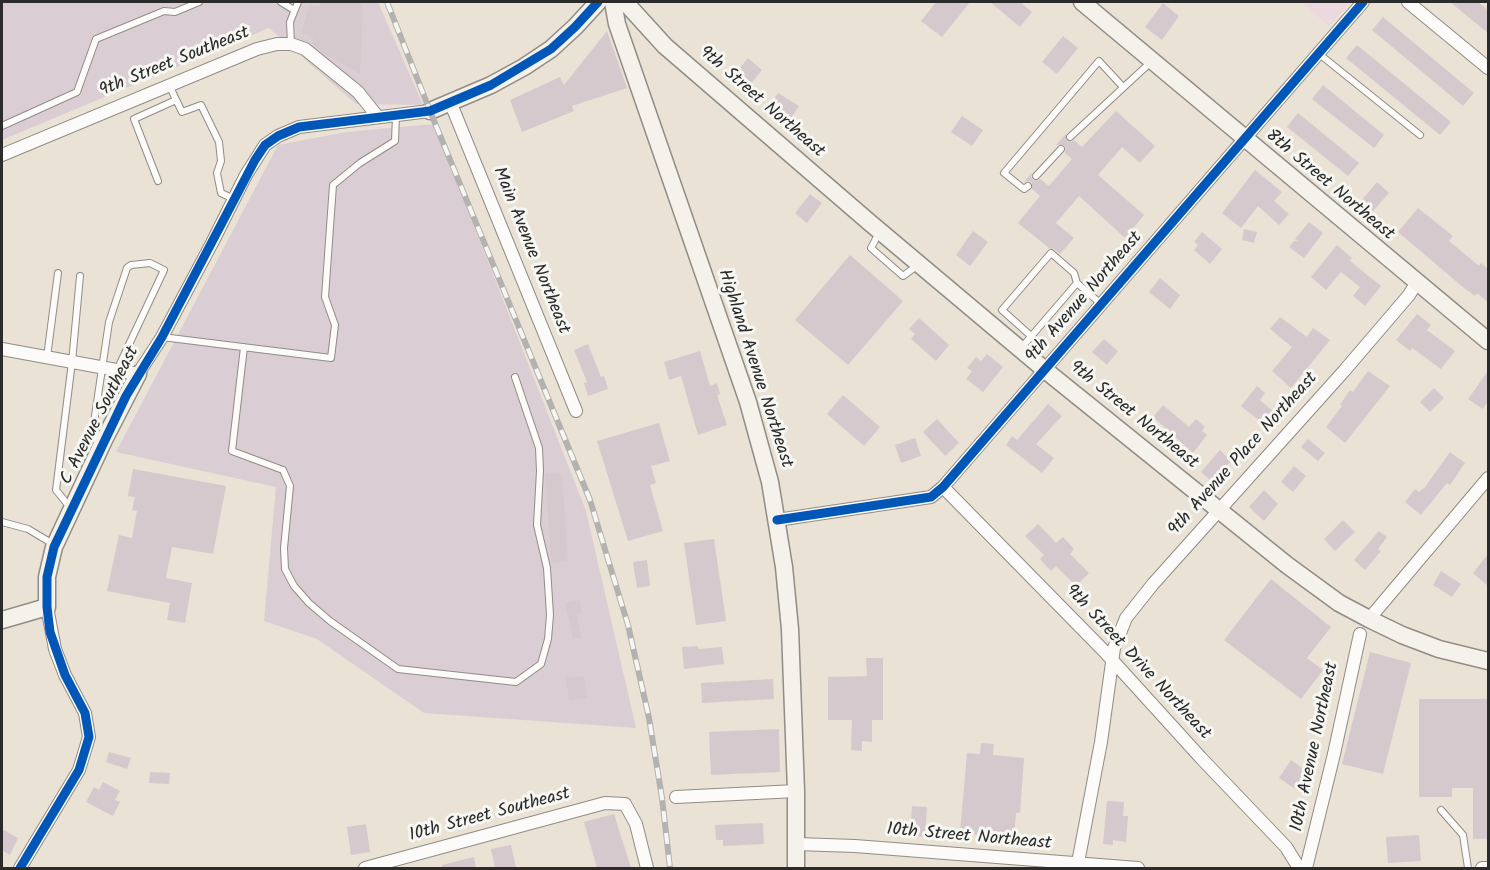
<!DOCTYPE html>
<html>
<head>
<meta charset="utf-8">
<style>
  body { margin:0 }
  #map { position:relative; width:1490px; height:870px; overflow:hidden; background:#e9e2d5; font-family:Kalam,sans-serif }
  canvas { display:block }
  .frame { position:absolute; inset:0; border:3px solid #2b2b2b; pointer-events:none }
</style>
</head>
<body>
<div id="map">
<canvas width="1490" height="870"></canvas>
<div class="frame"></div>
</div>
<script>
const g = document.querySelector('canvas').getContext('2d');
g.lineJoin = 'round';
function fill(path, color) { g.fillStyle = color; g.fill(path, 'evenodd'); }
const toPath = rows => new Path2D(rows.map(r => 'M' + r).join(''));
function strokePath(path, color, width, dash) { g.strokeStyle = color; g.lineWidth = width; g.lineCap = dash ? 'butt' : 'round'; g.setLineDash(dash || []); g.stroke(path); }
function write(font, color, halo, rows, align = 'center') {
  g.font = font + ' Kalam,sans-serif'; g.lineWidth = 6; g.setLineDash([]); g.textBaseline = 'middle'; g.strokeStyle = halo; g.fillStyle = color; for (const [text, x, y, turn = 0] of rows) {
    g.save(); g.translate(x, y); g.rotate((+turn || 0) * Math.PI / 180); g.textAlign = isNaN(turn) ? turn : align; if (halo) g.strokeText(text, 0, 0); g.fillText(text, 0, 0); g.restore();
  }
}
fill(toPath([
  [1301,2,1350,2,1329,26]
]), '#ecd8df');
fill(toPath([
  [2,2,378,2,423,105,356,104,269,28,2,140],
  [434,124,586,511,636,728,424,713,317,639,264,621,276,487,116,452,278,145,346,132]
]), '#daced4');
fill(toPath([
  [321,2,363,2,360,74,325,54,312,44,313,37,301,33,310,4,319,7],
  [936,2,970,2,942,37,921,21],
  [990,2,1020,2,1032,12,1020,27],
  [1450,2,1478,2,1488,10,1488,33],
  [1163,3,1179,16,1162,40,1145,27],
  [1383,17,1474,93,1463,106,1372,30],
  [607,31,627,88,572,106,574,111,522,132,510,100,560,77,564,85],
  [1063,36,1078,48,1057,74,1042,62],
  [1357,45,1451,122,1440,135,1346,58],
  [748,58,762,70,745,91,731,79],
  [1323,85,1384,135,1374,148,1312,99],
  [778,93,799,106,787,124,766,110],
  [1116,111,1155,146,1140,163,1122,147,1098,175,1144,215,1125,238,1079,196,1056,223,1074,238,1060,254,1054,249,1049,248,1018,223,1040,196,1032,189,1032,182,1028,181,1024,182,1032,172,1031,177,1033,180,1037,181,1040,179,1049,186,1072,159,1065,153,1066,148,1064,145,1056,145,1066,134,1067,141,1071,142,1074,140,1082,147],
  [1298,113,1359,163,1348,176,1287,127],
  [962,116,983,130,972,146,951,132],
  [1255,170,1282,192,1274,201,1289,214,1279,225,1258,206,1241,228,1222,213],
  [1377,182,1389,193,1373,211,1361,201],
  [810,194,822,203,807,223,795,213],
  [1418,208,1453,236,1449,241,1479,266,1481,263,1488,269,1488,302,1477,293,1475,296,1464,288,1398,232],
  [1309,222,1323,233,1304,258,1289,247,1294,241,1298,241,1295,239],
  [1244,229,1257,232,1254,243,1242,240],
  [973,231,988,242,970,266,956,255],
  [1202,232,1222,249,1210,264,1194,250,1198,245,1194,242],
  [1337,245,1352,258,1350,261,1381,286,1365,306,1353,296,1360,287,1341,272,1326,290,1311,277],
  [850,255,903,301,848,365,795,320],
  [1160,278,1180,295,1170,309,1149,292],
  [1417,314,1431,325,1427,330,1455,351,1441,369,1412,348,1410,351,1396,340],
  [1280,317,1307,337,1313,328,1330,340,1291,388,1272,371,1292,347,1270,329],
  [919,318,949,345,936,361,911,339,915,334,909,329],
  [1104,339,1118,351,1107,365,1092,352],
  [588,344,601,377,604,376,608,389,588,396,584,383,587,382,574,350],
  [700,351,710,386,717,383,720,394,717,395,727,425,698,435,681,376,669,380,664,362],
  [987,354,1003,367,983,392,966,379,972,371,967,368,976,357,981,361],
  [1368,371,1390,386,1345,443,1326,427,1342,406,1340,405,1350,390,1353,392],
  [1488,371,1488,401,1483,409,1468,399],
  [1257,386,1265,393,1260,400,1276,414,1266,426,1241,406],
  [1434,388,1444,398,1430,412,1420,402],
  [843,395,880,427,864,446,827,414],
  [1048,404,1062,416,1036,444,1054,458,1042,473,1006,445,1012,436,1017,440],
  [1163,405,1189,427,1196,419,1205,427,1202,431,1207,435,1193,453,1153,417],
  [937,419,959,443,945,456,923,432],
  [659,423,670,461,651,466,656,483,650,485,663,531,628,541,597,441],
  [915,438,921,456,901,463,895,445],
  [1308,439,1325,453,1318,461,1301,447],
  [1220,450,1231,461,1212,482,1201,472],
  [1450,452,1465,463,1450,485,1447,483,1421,515,1405,502,1415,489,1419,492,1425,487],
  [1294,466,1306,476,1293,492,1281,482],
  [133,469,226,486,213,554,172,547,166,578,192,583,185,623,167,620,170,603,107,591,119,535,132,538,137,511,132,510,135,497,128,496],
  [562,473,568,561,551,563,545,474],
  [1264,490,1278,504,1264,521,1249,507],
  [1343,520,1355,532,1335,551,1324,539],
  [1038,524,1056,543,1063,537,1074,549,1070,554,1089,573,1076,586,1056,566,1051,571,1040,559,1044,555,1025,536],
  [1379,531,1387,537,1378,549,1381,551,1365,570,1354,560],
  [714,539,726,621,696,625,684,543],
  [1488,554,1488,586,1473,573],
  [647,560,650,586,637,588,633,562],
  [1441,571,1461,584,1452,597,1433,585],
  [1271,579,1331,627,1307,658,1323,670,1301,699,1224,640],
  [580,600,582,613,577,614,581,638,573,639,565,603],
  [698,646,698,649,722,647,724,664,684,669,682,647],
  [1370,652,1411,663,1383,774,1342,764],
  [866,658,883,658,883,720,872,720,872,742,862,741,862,751,851,750,852,720,828,720,828,677,867,676],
  [584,676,587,698,569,701,566,678],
  [773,679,774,699,702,703,701,683],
  [1419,699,1488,699,1488,839,1473,839,1473,788,1452,788,1452,797,1419,797],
  [779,729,780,772,711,775,709,732],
  [981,743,994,744,993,755,1024,758,1020,813,1016,813,1014,839,988,837,988,841,978,840,979,835,960,833,967,753,980,754],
  [109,752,131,758,127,769,106,762],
  [1291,760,1302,768,1304,765,1312,771,1298,791,1279,778],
  [150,772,170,773,169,784,149,783],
  [103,782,120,791,115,800,120,802,113,816,86,802,94,787,99,790],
  [1107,801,1124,802,1123,816,1128,816,1126,842,1113,840,1113,845,1103,844],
  [912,806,927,807,925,837,910,836],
  [614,814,631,868,597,868,584,822],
  [763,823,764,844,723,846,723,840,716,840,715,825],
  [366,824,370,852,351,855,347,827],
  [2,829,18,838,10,855,2,850],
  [1419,835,1421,861,1388,863,1386,837],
  [511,845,516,868,495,868,491,849],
  [474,857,476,868,442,868,442,865]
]), '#d6c9ce');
const lane = toPath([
  [281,2,294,10],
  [291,44,290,22,298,2],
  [1318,53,1420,135],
  [169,85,182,112,201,105,219,142,221,161,217,173,221,193,234,199],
  [2,126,77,92,96,39,164,11,175,12,199,2],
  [1070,137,1152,61],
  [1036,176,1061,149],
  [158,181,134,119,176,100],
  [1028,186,1024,189,1004,173,1099,61,1123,87],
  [880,231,871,248,903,276,918,265],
  [1031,336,1002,310,1051,253,1074,273,1077,283],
  [162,337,331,358,335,325,325,297,333,185,360,163,395,141,396,116],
  [244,347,232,451,283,470,290,486,284,548,285,569,294,586,309,603,330,621,398,669,516,682,541,664,548,639,550,615,547,568,537,525,540,471,539,448,515,377],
  [1022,347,1077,283,1101,304],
  [47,357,58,273],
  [98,442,93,429,109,322,127,268,131,265,150,263,164,270,117,370],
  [69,506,56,490,72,362,80,276],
  [2,522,28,529,53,544],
  [1441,810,1463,835,1468,868]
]);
const street = toPath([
  [1408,2,1488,68],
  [451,104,576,411],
  [2,155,257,49,277,44,291,44,305,49,358,92,378,117],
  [2,349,138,374,162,337,212,243,246,175,265,145,278,136,299,127,430,111],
  [943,487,1103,650,1201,758,1286,847,1299,868],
  [777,520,931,497,943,487,1363,2],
  [1369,619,1488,478],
  [676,797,796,791],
  [796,844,855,846,1138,868],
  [20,868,79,770,89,737,85,713,65,675,55,649,47,607],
  [365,868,605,803,625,804,636,824,647,868],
  [1077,868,1101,742,1114,648,1126,618,1153,584,1344,371,1409,295,1417,282],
  [1306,868,1334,754,1360,634],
  [1482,868,1488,868]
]);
const secondary = toPath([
  [613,2,617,24,748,402,770,482,784,567,790,629,796,791,796,868],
  [625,2,665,46,869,222,1045,370,1287,565,1339,603,1369,619,1402,635,1439,649,1488,661],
  [1082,2,1488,341],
  [430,111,491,85,524,67,551,49,575,27,598,2],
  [2,620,47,607,47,577,54,547,104,440,138,374]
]);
strokePath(lane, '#908c86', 8);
strokePath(street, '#908c86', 14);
strokePath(secondary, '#908c86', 19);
strokePath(lane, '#fcfbf9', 6);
strokePath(street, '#fcfbf9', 12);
strokePath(secondary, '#f5f1eb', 16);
const rail = toPath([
  [387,2,430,111,590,500,628,625,649,718,662,798,670,868]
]);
strokePath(rail, '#b3b2b0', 6);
strokePath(rail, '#f6f6f2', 4, [11]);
strokePath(toPath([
  [777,520,931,497,943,487,1363,2],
  [20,868,79,770,89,737,85,713,65,675,50,632,47,607,47,577,54,547,126,396,162,337,255,160,265,145,278,136,299,127,430,111,491,85,551,49,575,27,598,2]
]), '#0057b8', 9);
write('18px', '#2b2b2b', '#f6f6f2', [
  ["9th Street Southeast",175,63,-22],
  ["9th Street Northeast",761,103,41],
  ["8th Street Northeast",1329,186,40],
  ["Main Avenue Northeast",530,251,68],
  ["9th Avenue Northeast",1085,298,-49],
  ["Highland Avenue Northeast",754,369,72],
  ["C Avenue Southeast",101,416,-63],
  ["9th Street Northeast",1133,416,39],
  ["9th Avenue Place Northeast",1244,455,-48],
  ["9th Street Drive Northeast",1137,663,47],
  ["10th Avenue Northeast",1316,747,-78],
  ["10th Street Southeast",490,816,-15],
  ["10th Street Northeast",969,838,5]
]);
</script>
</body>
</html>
